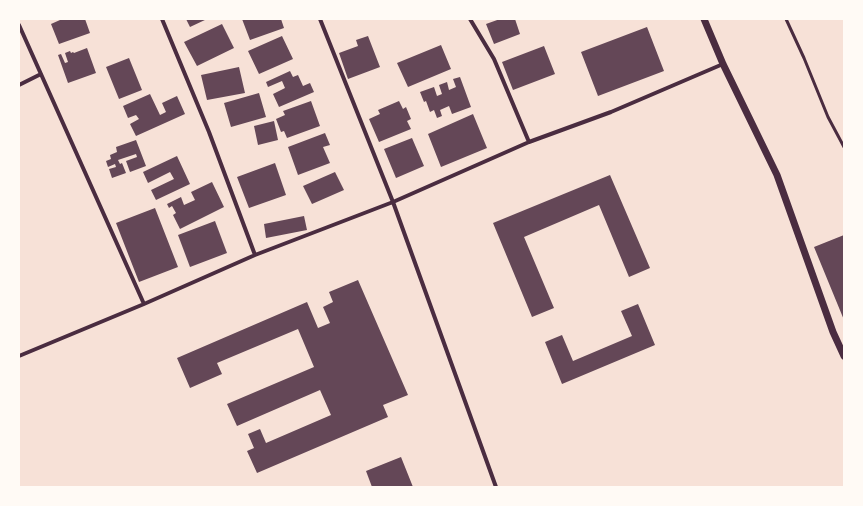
<!DOCTYPE html>
<html>
<head>
<meta charset="utf-8">
<style>
  body { margin:0 }
  #map { position:relative; width:863px; height:506px; overflow:hidden; background:#f7e1d7; font-family:Karla,sans-serif }
  canvas { display:block }
  .frame { position:absolute; inset:0; border:20px solid #fffaf5; pointer-events:none }
</style>
</head>
<body>
<div id="map">
<canvas width="863" height="506"></canvas>
<div class="frame"></div>
</div>
<script>
const g = document.querySelector('canvas').getContext('2d');
g.lineJoin = 'round';
function fill(path, color) { g.fillStyle = color; g.fill(path, 'evenodd'); }
const toPath = rows => new Path2D(rows.map(r => 'M' + r).join(''));
function strokePath(path, color, width, dash) { g.strokeStyle = color; g.lineWidth = width; g.lineCap = dash ? 'butt' : 'round'; g.setLineDash(dash || []); g.stroke(path); }
fill(toPath([
  [59,19,85,19,90,33,59,44,51,24,60,20],
  [186,19,207,19,190,27],
  [242,19,281,19,284,28,250,40],
  [500,19,515,19,520,34,494,44,486,24],
  [222,24,234,48,197,66,184,42],
  [647,27,664,71,598,96,581,52],
  [282,36,293,59,259,74,248,51],
  [368,36,380,67,348,79,339,53,358,46,356,40],
  [441,45,451,69,408,87,397,63],
  [544,46,555,74,513,90,502,62],
  [87,48,96,73,68,83,58,55,61,54,65,63,68,62,65,53,70,51,71,53,73,52,74,53],
  [129,58,142,90,119,99,106,67],
  [239,67,245,93,207,100,201,75],
  [290,71,293,77,298,75,303,86,310,83,314,92,279,107,273,94,285,88,282,81,268,87,266,82],
  [460,77,471,107,452,114,449,106,440,110,442,116,437,118,434,110,430,112,426,101,424,102,420,92,434,87,437,96,442,94,439,85,447,82,449,90,456,87,453,79],
  [259,93,266,117,231,127,224,103],
  [150,94,160,115,166,112,162,103,177,96,185,114,136,136,130,124,139,119,136,115,128,118,123,106],
  [311,101,320,126,287,138,284,131,281,132,276,119,285,115,283,111],
  [399,101,403,109,406,107,411,119,407,121,411,129,379,142,369,119,380,114,378,110],
  [473,114,487,148,441,167,428,134],
  [274,121,278,140,258,145,254,126],
  [325,133,330,145,323,147,330,163,298,175,288,147],
  [412,138,424,166,396,178,384,149],
  [136,140,146,166,130,172,126,161,137,157,136,154,118,160,120,164,122,163,126,173,112,178,109,169,116,167,115,164,108,167,106,161,111,159,110,155,117,152,116,147],
  [177,156,190,184,156,200,151,190,174,179,170,172,148,183,143,172],
  [275,163,286,195,249,208,237,177],
  [335,172,344,190,312,204,303,186],
  [610,175,650,268,629,277,599,205,524,237,554,308,532,317,493,223],
  [212,182,224,207,180,229,173,215,176,213,172,206,169,208,167,204,181,197,184,205,195,200,191,192],
  [155,208,178,267,139,282,116,223],
  [304,216,307,230,266,238,264,224],
  [215,221,227,253,190,267,178,235],
  [844,235,844,320,814,247],
  [358,280,408,395,383,405,388,417,257,473,247,451,254,448,248,434,260,429,266,443,331,415,320,390,237,426,227,404,314,367,298,329,217,363,222,374,190,388,177,358,307,302,318,328,330,323,323,307,333,302,329,292],
  [638,304,655,345,562,384,545,342,562,335,573,361,632,336,621,311],
  [401,457,413,487,372,487,366,471]
]), '#644757');
strokePath(toPath([
  [786,19,804,58,828,117,844,147]
]), '#4a2c40', 3);
strokePath(toPath([
  [162,19,209,132,255,255],
  [320,19,393,202,496,487],
  [470,19,494,59,529,142],
  [19,25,144,304],
  [19,85,41,74],
  [19,356,144,304,255,255,393,202,529,142,611,112,723,64]
]), '#4a2c40', 4);
strokePath(toPath([
  [704,19,723,64,777,175,833,332,844,356]
]), '#4a2c40', 7);
</script>
</body>
</html>
